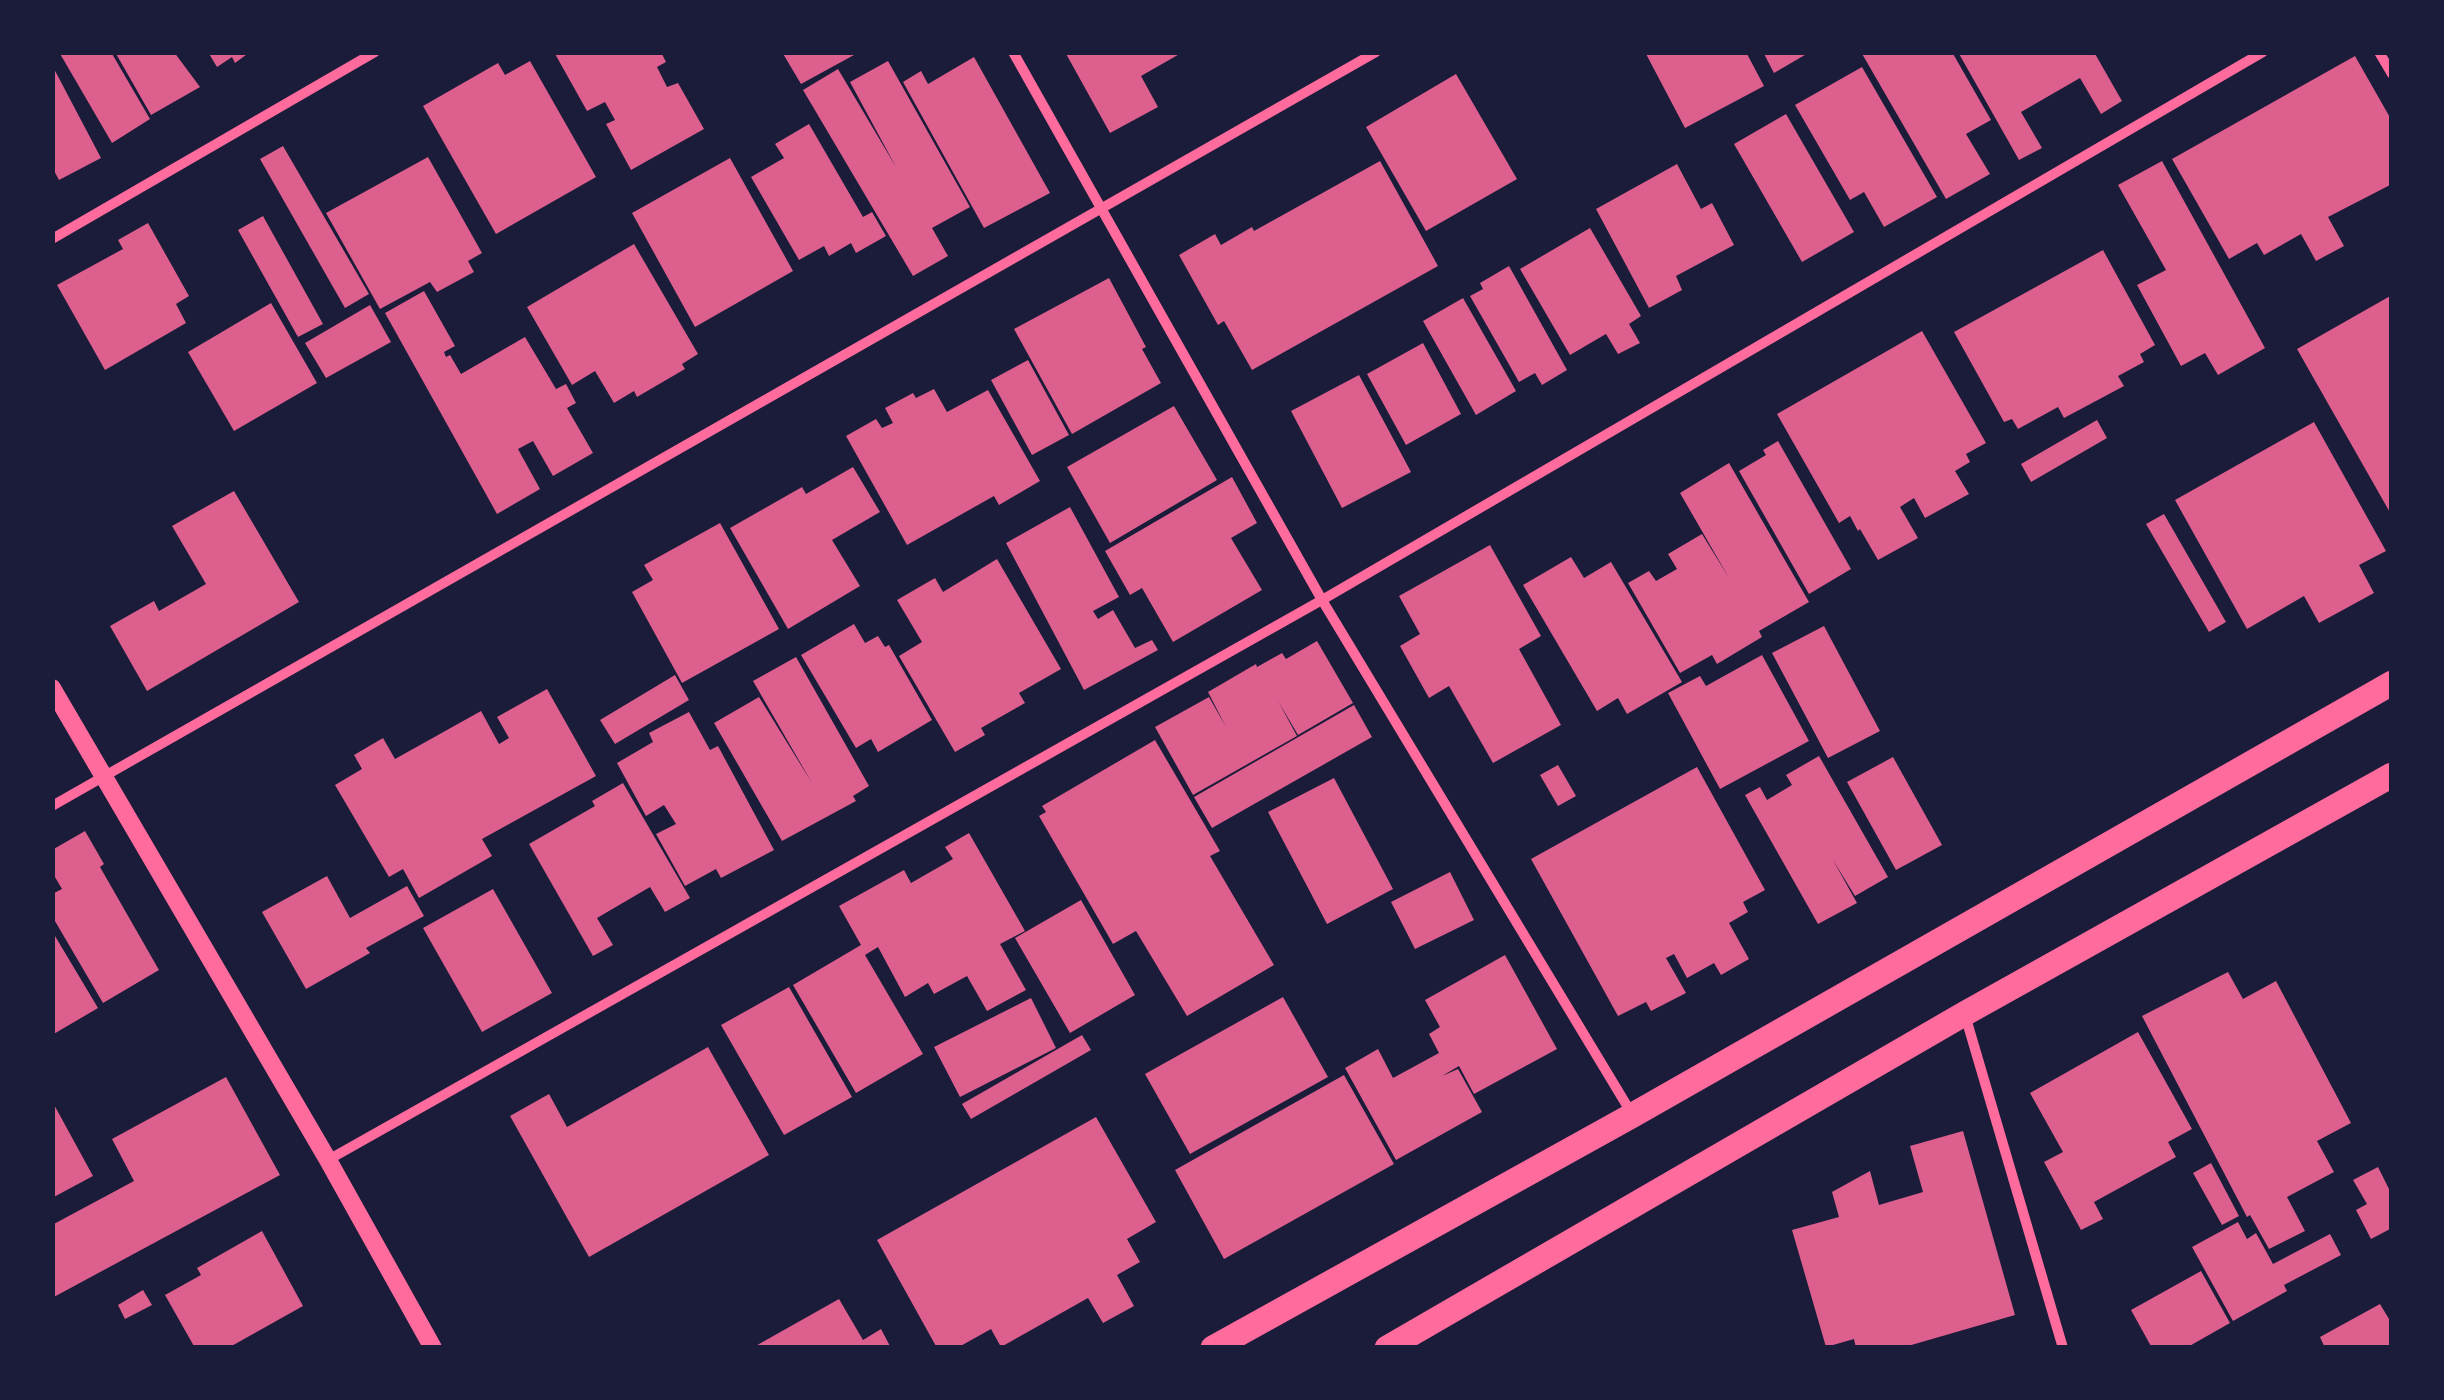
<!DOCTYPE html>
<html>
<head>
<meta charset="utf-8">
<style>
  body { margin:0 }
  #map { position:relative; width:2444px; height:1400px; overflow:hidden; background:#1b1b3a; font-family:"Open Sans",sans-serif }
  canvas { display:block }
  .frame { position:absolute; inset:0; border:55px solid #1b1b3a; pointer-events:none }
</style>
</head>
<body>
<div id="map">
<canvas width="2444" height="1400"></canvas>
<div class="frame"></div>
</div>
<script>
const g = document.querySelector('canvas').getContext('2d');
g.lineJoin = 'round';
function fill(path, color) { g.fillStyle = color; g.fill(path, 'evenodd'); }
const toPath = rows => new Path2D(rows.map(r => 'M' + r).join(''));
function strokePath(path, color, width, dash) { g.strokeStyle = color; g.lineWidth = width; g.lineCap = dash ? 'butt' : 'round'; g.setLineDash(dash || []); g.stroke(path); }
fill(toPath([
  [59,52,111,52,150,119,112,143],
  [115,52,174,52,200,87,151,115],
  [208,52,250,52,235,63,232,57,217,67],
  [554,52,661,52,666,62,657,67,667,87,678,83,704,129,631,170,606,124,615,120,605,102,587,111],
  [782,52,853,52,854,55,801,84],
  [1065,52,1183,52,1141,76,1158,107,1110,133],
  [1645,52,1746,52,1764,86,1685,128],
  [1763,52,1810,52,1774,73],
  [1861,52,1952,52,1991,120,1966,134,1990,174,1946,199],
  [1958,52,2094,52,2122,101,2101,114,2080,78,2021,112,2042,148,2019,160],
  [2355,56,2392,121,2392,184,2328,217,2344,246,2316,261,2301,234,2264,255,2257,243,2229,259,2172,159],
  [974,57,1050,193,984,228,903,82,921,71,928,84],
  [530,61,596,177,496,234,423,106,498,63,505,75],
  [888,61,970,207,932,228,948,256,913,276,803,90,838,69,896,167,850,82],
  [52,65,101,158,59,180,52,167],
  [1862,67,1937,197,1884,227,1864,192,1850,200,1795,105],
  [1456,74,1517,179,1426,231,1366,127],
  [1786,114,1854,232,1802,262,1734,144],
  [809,124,863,217,872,212,886,236,856,253,851,243,829,256,824,246,799,260,751,177,784,158,775,144],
  [283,146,369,294,345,308,260,159],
  [428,157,482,253,468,261,474,272,437,292,430,282,380,309,326,213],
  [730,158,793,271,695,327,632,213],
  [1380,161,1438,266,1252,370,1224,321,1218,325,1179,255,1215,234,1221,245,1252,227,1254,231],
  [2162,161,2265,348,2218,375,2205,353,2181,366,2137,285,2166,270,2118,185],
  [1677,164,1701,209,1712,203,1734,245,1676,276,1682,290,1649,308,1596,209],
  [263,216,323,324,298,337,238,230],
  [148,223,189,296,176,304,186,323,105,370,57,285,123,249,118,240],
  [1590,228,1641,316,1629,324,1640,343,1618,354,1606,334,1570,355,1520,269],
  [634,244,698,354,682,364,685,369,637,397,634,391,614,403,595,371,572,385,527,307],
  [2103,250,2155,345,2140,354,2144,362,2118,376,2124,386,2064,418,2058,407,2018,429,2012,419,2004,422,1954,332],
  [1509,266,1567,370,1542,385,1535,373,1519,382,1470,296,1483,289,1480,283],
  [1109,278,1146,347,1142,349,1161,383,1072,434,1014,329],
  [424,291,455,346,444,352,446,357,450,355,461,374,525,337,556,389,566,384,576,403,567,408,593,453,553,476,533,441,518,449,540,489,497,514,385,313],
  [2392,295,2392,516,2297,349],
  [1463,298,1516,391,1476,415,1423,321],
  [271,303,317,383,234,431,188,352],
  [370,305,391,342,326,378,305,343],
  [1922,331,1986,443,1966,454,1970,462,1955,471,1969,494,1925,518,1914,498,1900,507,1918,538,1878,560,1860,529,1858,531,1850,516,1839,523,1777,414],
  [1423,343,1461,414,1406,445,1367,374],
  [1028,360,1069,435,1032,455,991,380],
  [1359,375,1411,472,1342,508,1291,411],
  [934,389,947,412,988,390,1040,481,999,505,994,496,907,545,846,436,876,419,882,428,893,423,885,408,913,393,916,398],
  [1174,406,1217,480,1110,543,1067,467],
  [2097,420,2107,438,2031,482,2021,464],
  [2314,422,2386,551,2359,565,2374,593,2319,623,2304,596,2247,629,2175,500],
  [1778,441,1851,569,1809,594,1739,471,1766,455,1763,450],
  [1729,463,1809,602,1759,631,1762,637,1717,664,1712,655,1680,673,1628,583,1649,571,1656,581,1677,569,1668,554,1702,534,1729,578,1680,493],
  [853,467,880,512,832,540,860,586,788,629,730,528,802,487,806,494],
  [1232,477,1257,523,1231,538,1262,590,1173,642,1142,588,1130,595,1105,551],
  [234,491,299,602,147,691,110,626,154,601,159,611,206,584,172,526],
  [1070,507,1119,597,1093,611,1098,619,1113,610,1135,648,1152,640,1158,650,1084,690,1006,543],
  [2164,514,2226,622,2209,632,2146,524],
  [720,523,779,629,682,683,632,592,653,580,644,565],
  [1490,545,1541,636,1519,649,1561,725,1493,763,1449,686,1429,698,1400,646,1420,634,1399,596],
  [1571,557,1584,578,1611,562,1682,682,1627,714,1618,698,1597,711,1523,585],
  [997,559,1061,669,1019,693,1025,703,981,728,985,735,955,752,899,656,922,642,897,600,935,578,943,592],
  [854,624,865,643,878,636,885,647,889,645,932,720,878,752,871,739,856,748,801,655],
  [1824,626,1880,731,1828,758,1772,653],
  [1317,641,1353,703,1298,735,1278,701,1297,736,1193,795,1155,727,1209,697,1226,727,1208,692,1256,664,1257,667,1282,653,1286,659],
  [1762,655,1809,741,1720,789,1668,693,1700,676,1706,686],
  [796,657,869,786,853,796,856,801,782,841,714,723,759,697,812,783,753,681],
  [675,675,689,700,615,744,600,720],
  [547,689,596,776,482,839,492,856,419,898,403,869,389,877,335,785,362,769,354,755,383,738,395,759,481,711,499,744,509,738,497,717],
  [1354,705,1372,737,1212,828,1194,797],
  [689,712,710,750,718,746,774,850,721,878,716,869,685,886,656,834,676,824,664,805,646,816,617,763,653,742,649,733],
  [1155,740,1220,851,1210,856,1274,965,1187,1016,1136,931,1113,944,1039,816,1046,812,1042,806],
  [1819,756,1888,877,1855,896,1833,860,1857,903,1818,924,1745,795,1760,787,1767,800,1792,785,1786,775],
  [1893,757,1942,845,1896,870,1847,782],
  [1558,765,1576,796,1558,806,1540,775],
  [1697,767,1765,890,1743,902,1748,912,1729,923,1749,959,1721,975,1714,963,1687,978,1674,954,1666,958,1686,993,1651,1011,1646,1002,1618,1016,1531,859],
  [1334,778,1393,889,1327,924,1268,812],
  [623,783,690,898,665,912,650,887,597,918,613,945,593,956,529,844,595,806,592,801],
  [85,831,104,864,100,867,159,970,103,1003,52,916,52,894,62,889,52,872,52,850],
  [969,833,1025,931,1000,944,1026,990,987,1011,967,976,934,994,928,983,905,997,878,947,865,955,923,1054,856,1093,793,985,861,945,839,906,904,870,911,883,953,859,945,847],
  [1450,872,1474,920,1415,949,1391,902],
  [327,876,350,918,407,886,424,916,366,948,370,953,306,989,262,912],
  [493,889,552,993,482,1032,423,928],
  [1081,900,1135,995,1070,1033,1015,938],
  [52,931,98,1008,52,1035],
  [1505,955,1557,1049,1474,1094,1459,1066,1442,1076,1458,1069,1482,1112,1396,1160,1345,1068,1378,1049,1393,1078,1439,1053,1429,1034,1440,1027,1425,1000],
  [2228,972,2243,999,2276,981,2351,1123,2317,1141,2334,1172,2287,1197,2305,1231,2269,1249,2250,1215,2247,1217,2142,1016],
  [789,987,852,1097,784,1135,721,1025],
  [1283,997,1328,1077,1190,1154,1145,1074],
  [1031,998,1056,1048,960,1097,934,1047],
  [2138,1032,2192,1129,2168,1142,2176,1157,2094,1202,2103,1219,2081,1230,2044,1162,2063,1152,2030,1093],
  [1082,1035,1091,1050,971,1119,962,1104],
  [708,1047,769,1155,589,1257,510,1116,549,1094,567,1127],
  [1344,1075,1394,1164,1224,1259,1175,1170],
  [226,1077,280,1175,52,1298,52,1225,134,1181,112,1139],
  [52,1101,93,1176,52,1198],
  [1096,1117,1156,1222,1127,1239,1140,1262,1117,1275,1134,1306,1103,1323,1088,1298,1001,1347,991,1329,957,1348,937,1348,877,1240],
  [1963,1131,2015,1315,1901,1348,1856,1348,1854,1339,1826,1347,1792,1230,1839,1217,1832,1192,1870,1171,1879,1205,1923,1192,1910,1146],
  [2211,1163,2239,1216,2222,1225,2193,1173],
  [2378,1167,2392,1195,2392,1228,2371,1239,2356,1210,2367,1204,2353,1180],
  [2238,1222,2247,1239,2256,1233,2273,1264,2330,1234,2341,1255,2284,1285,2287,1291,2233,1321,2192,1247],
  [262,1231,303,1306,228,1348,195,1348,165,1295,201,1275,197,1268],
  [2201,1271,2230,1323,2186,1348,2152,1348,2131,1310],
  [143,1290,152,1305,125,1319,118,1305],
  [839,1299,863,1340,881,1329,891,1348,752,1348],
  [2380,1304,2392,1324,2392,1348,2325,1348,2320,1337]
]), '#dd5f8e');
strokePath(toPath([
  [1013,52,1322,600,1632,1114],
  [2379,52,2392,74],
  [52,239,375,52],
  [52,806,1376,52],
  [1965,1015,2063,1348],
  [328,1160,1322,600,2263,52]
]), '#ff6b9d', 10);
strokePath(toPath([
  [52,688,328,1160,433,1348]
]), '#ff6b9d', 18);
strokePath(toPath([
  [1213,1348,1633,1115,2392,683],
  [1387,1348,1964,1014,2392,775]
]), '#ff6b9d', 25);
</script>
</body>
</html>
